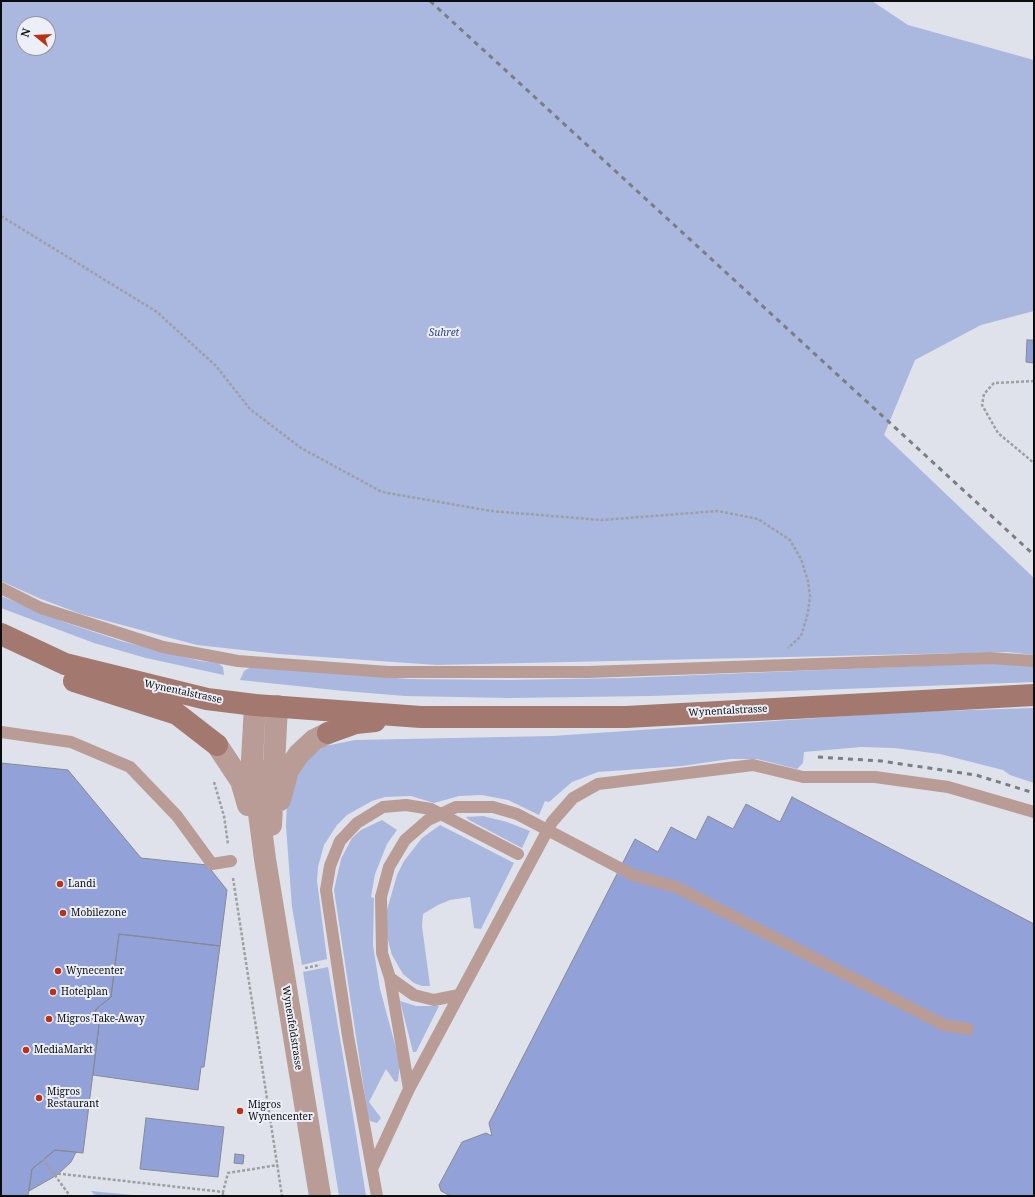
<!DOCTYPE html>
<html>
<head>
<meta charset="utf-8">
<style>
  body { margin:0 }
  #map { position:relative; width:1035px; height:1197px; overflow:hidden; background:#dfe2ea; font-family:"Noto Serif",serif }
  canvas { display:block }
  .frame { position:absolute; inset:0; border:2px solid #0b0c0e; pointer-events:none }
  .north { position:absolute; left:16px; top:16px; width:40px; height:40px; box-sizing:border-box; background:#eceff7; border:1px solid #92949a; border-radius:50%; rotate:288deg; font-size:11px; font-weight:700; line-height:16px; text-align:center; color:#0b0c0e }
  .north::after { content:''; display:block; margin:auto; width:14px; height:18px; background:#bc3112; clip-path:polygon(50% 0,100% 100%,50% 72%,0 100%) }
</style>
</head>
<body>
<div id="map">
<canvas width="1035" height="1197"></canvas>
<div class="frame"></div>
<div class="north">N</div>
</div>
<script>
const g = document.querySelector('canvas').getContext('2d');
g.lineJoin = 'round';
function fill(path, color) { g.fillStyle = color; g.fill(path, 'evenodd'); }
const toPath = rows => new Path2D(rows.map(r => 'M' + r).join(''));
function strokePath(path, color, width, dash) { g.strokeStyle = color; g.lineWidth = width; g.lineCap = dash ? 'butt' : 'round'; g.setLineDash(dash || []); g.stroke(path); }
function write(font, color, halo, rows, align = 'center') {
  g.font = font + ' "Noto Serif",serif'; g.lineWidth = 4; g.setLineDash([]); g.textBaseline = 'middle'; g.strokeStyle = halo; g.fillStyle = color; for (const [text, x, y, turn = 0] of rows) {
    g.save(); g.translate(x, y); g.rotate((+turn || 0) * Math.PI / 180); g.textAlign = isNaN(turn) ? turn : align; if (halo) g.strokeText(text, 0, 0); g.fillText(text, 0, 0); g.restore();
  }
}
fill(toPath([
  [1,1,872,1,908,25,1034,60,1034,311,981,325,915,360,884,435,1034,578,1034,655,1008,652,437,665,279,654,197,645,81,614,41,599,1,581],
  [24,24,48,24,48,48,24,48],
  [1,596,64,622,121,641,200,661,218,663,223,667,224,675,146,658,94,643,1,608],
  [996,663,1034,665,1034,682,651,696,509,698,405,696,344,691,240,680,244,671,251,667,409,679,509,680,623,678],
  [1034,708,1034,783,1010,775,1003,770,940,754,894,748,861,747,804,752,803,763,797,769,757,759,730,759,682,766,598,772,572,782,549,802,545,801,539,815,508,800,482,795,459,796,434,803,411,796,385,797,372,801,347,815,337,825,324,845,318,867,317,881,327,959,302,965,292,907,286,826,287,803,302,763,325,746,355,740,552,736,907,712],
  [483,816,507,822,530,831,522,848,469,820,466,817],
  [382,820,397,830,387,844,375,874,371,897,374,898,373,945,380,989,400,1063,398,1081,395,1082,386,1069,369,1102,381,1118,377,1123,370,1121,368,1116,334,890,341,859,352,838,361,830],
  [440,825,514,863,481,929,474,928,470,897,450,900,438,905,423,914,422,926,430,986,422,986,414,983,403,974,392,955,386,933,387,910,397,875,404,861,422,838],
  [328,967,352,1109,366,1196,339,1196,303,972],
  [400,1001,416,1006,439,1006,416,1052,413,1052],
  [91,1191,143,1196,96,1196]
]), '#aab7df');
const building = toPath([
  [1027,340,1034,340,1034,363,1026,362,1027,340],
  [1,763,68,770,141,858,207,865,227,890,220,946,119,934,111,997,96,1009,94,1020,99,1025,83,1153,55,1150,32,1169,28,1196,1,1196,1,763],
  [792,797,1034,924,1034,1196,451,1196,441,1191,439,1185,462,1142,486,1133,492,1136,489,1123,635,839,658,852,671,827,696,840,708,816,733,829,746,804,780,822,792,797],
  [119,934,220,946,204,1067,201,1067,198,1090,93,1075,99,1025,94,1020,96,1009,111,997,119,934],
  [146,1118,224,1127,218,1177,140,1169,146,1118],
  [55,1150,76,1152,71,1162,57,1175,29,1191,32,1169,55,1150],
  [235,1154,244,1155,243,1164,234,1163,235,1154]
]);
fill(building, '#92a2d8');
strokePath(building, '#868990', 1);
strokePath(toPath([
  [1,216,157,312,216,366,250,409,301,448,382,492,491,511,601,520,718,511,758,519,790,540,801,559,808,581,810,596,808,613,801,636,788,648],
  [1034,381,994,383,984,394,982,405,998,433,1034,463],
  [214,782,224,816,228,844],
  [233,878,282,1196],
  [305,968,320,965],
  [43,1159,70,1196],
  [53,1173,223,1192,228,1173,278,1165],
  [223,1196,223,1192]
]), '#9d9fa5', 2.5, [3, 2]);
strokePath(toPath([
  [1,588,41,608,163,647,238,661,388,672,588,672,990,658,1034,661],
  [1,732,71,742,130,767,177,816,212,864,231,861],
  [633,875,676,887,944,1025,968,1029],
  [381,897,382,953,390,978,414,995,434,1000,459,995],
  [390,978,409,1089],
  [372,1169,409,1089,552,822,573,798,598,784,753,765,803,777,875,777,948,787,1034,812],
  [377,1196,348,1036,326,890,330,866,340,841,357,823,383,807,406,805,431,809,518,854]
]), '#b99c95', 12);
strokePath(toPath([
  [255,705,252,760,265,859,320,1196],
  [217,745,241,781,248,805],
  [280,800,288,770,299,754,314,740,328,733],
  [271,825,277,706]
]), '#b99c95', 22);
strokePath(toPath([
  [1,634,65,664,207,699,255,705,421,717,626,717,1034,695],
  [74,681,177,714,217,745],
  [328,733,356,723,375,721]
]), '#a3796f', 22);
strokePath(toPath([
  [430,1,1034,555],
  [818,757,881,761,976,775,1034,793]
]), '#7b7d82', 3, [5, 5]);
strokePath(toPath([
  [381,897,389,867,405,840,428,820,456,807,493,807,517,814,633,875]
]), '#b99c95', 12);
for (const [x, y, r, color] of [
  [60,884,4,"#bc3112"],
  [63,913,4,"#bc3112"],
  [58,971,4,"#bc3112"],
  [53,992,4,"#bc3112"],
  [49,1019,4,"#bc3112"],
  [26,1050,4,"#bc3112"],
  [39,1098,4,"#bc3112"],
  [240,1111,4,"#bc3112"]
]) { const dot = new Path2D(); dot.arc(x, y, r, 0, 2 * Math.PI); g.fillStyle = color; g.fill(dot); strokePath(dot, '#eceff7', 1.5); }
write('italic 10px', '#334284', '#eceff7', [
  ["Suhret",444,333]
]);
write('10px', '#0b0c0e', '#eceff7', [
  ["Wynentalstrasse",183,692,12],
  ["Wynentalstrasse",728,711,-3],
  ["Wynenfeldstrasse",292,1028,81]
]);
write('10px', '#0b0c0e', '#eceff7', [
  ["Landi",68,884],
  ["Mobilezone",71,913],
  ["Wynecenter",66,971],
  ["Hotelplan",61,992],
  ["Migros Take-Away",57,1019],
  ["MediaMarkt",34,1050],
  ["Migros",47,1092],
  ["Restaurant",47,1104],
  ["Migros",248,1105],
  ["Wynencenter",248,1117]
], 'left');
</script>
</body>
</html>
